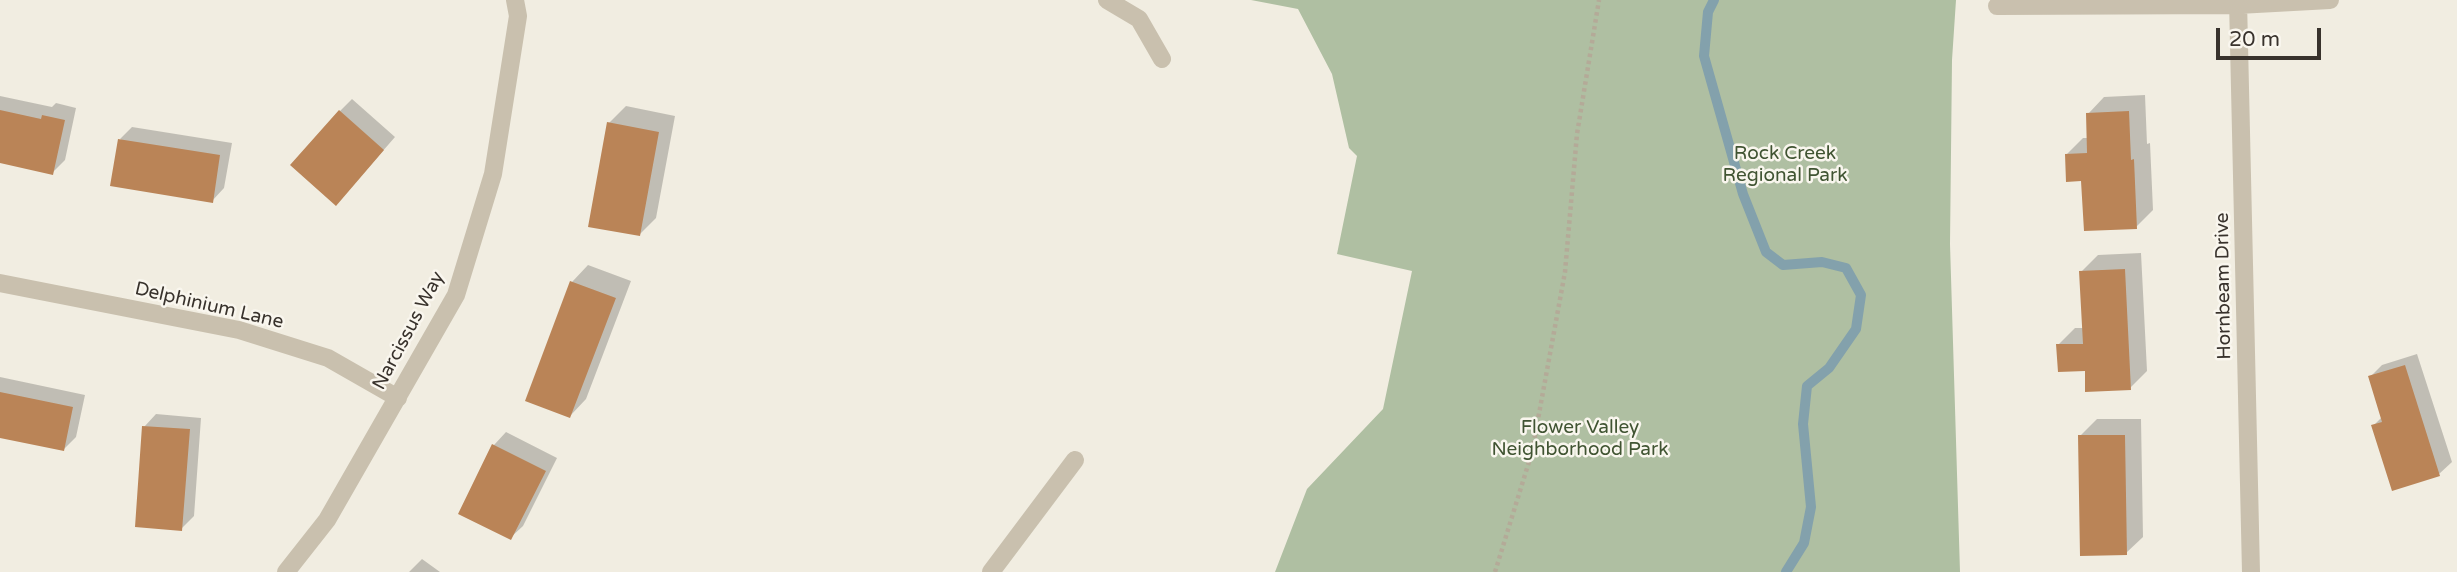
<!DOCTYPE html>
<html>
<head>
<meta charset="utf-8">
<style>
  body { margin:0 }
  #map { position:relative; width:2457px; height:572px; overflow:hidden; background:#f1ede1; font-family:"Varela Round",sans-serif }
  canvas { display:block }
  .scale { position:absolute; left:2216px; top:28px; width:105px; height:32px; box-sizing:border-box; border:4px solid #38322c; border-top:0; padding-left:9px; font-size:21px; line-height:24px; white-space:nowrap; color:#38322c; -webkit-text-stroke:5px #f9f6ee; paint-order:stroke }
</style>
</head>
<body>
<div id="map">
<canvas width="2457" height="572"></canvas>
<div class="scale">20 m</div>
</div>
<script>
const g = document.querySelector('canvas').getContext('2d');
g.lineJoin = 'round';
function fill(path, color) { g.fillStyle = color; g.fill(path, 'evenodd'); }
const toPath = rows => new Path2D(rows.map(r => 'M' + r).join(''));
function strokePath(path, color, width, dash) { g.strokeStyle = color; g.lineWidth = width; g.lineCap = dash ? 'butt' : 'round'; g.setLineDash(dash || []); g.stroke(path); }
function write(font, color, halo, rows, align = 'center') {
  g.font = font + ' "Varela Round",sans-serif'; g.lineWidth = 5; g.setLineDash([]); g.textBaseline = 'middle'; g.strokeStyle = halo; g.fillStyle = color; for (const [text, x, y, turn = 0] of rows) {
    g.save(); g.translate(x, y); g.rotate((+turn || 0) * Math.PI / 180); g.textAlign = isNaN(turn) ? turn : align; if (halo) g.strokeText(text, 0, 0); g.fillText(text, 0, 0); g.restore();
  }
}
fill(toPath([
  [1251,0,1956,0,1952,60,1950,244,1960,572,1275,572,1307,489,1383,409,1412,271,1337,254,1357,156,1349,148,1332,74,1298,9]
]), '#afbfa2');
fill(toPath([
  [2145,95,2147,144,2150,143,2153,210,2136,227,2083,179,2066,155,2083,138,2088,138,2088,114,2104,97],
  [0,96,52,107,56,103,76,108,65,160,52,173,0,161],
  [352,99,395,137,348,191,340,111],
  [626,106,675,116,656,218,639,235,609,123],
  [132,127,232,143,224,188,212,201,120,139],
  [2141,253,2147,371,2130,388,2087,369,2058,345,2075,328,2084,328,2081,272,2098,255],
  [588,265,631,281,586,399,570,416,572,282],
  [2417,354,2452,462,2439,474,2373,426,2382,417,2370,377,2382,365],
  [0,377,85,395,76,437,64,449,0,436],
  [156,414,201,418,194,516,181,529,144,427],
  [2097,419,2141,419,2143,537,2126,553,2080,436],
  [506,432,557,458,523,526,510,538,460,513,494,445],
  [422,559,440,572,409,572]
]), '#0003');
strokePath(toPath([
  [1714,0,1708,12,1704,56,1743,194,1766,252,1783,265,1822,262,1846,268,1861,295,1856,329,1829,368,1807,386,1803,424,1811,507,1804,543,1786,572]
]), '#83a1ac', 10);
fill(toPath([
  [0,110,41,119,42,115,65,120,53,175,0,163],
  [339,110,384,150,336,206,290,165],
  [2129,111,2131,160,2134,159,2137,229,2084,231,2081,181,2066,182,2065,154,2087,153,2086,113],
  [607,122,659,132,640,236,588,227],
  [118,139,220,155,213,203,110,186],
  [2125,269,2131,390,2085,392,2085,371,2058,372,2056,344,2083,344,2079,271],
  [570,281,616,298,570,418,525,401],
  [2405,365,2440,476,2392,491,2371,425,2382,422,2368,376],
  [0,392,73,407,64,451,0,438],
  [142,426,190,429,182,531,135,527],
  [2078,435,2125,435,2127,555,2080,556],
  [492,444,546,471,511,540,458,514]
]), '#ba8457');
strokePath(toPath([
  [1495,572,1532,452,1565,272,1577,134,1599,0]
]), '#b4aa98', 4.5, [3.5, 3.5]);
strokePath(toPath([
  [1107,0,1139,19,1162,59],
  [2238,0,2251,572],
  [1997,6,2238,5,2330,0],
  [0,283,239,330,328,358,398,398],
  [286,572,327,520,456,295,493,174,518,16,515,0],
  [991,572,1075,460]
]), '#c9c0ae', 18);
write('19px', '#405432', '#f9f6ee', [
  ["Rock Creek",1785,154],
  ["Regional Park",1785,176],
  ["Flower Valley",1580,428],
  ["Neighborhood Park",1580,450]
]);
write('19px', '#38322c', '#f9f6ee', [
  ["Hornbeam Drive",2224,286,-91],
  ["Delphinium Lane",209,306,13],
  ["Narcissus Way",409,331,-62]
]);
</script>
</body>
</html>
